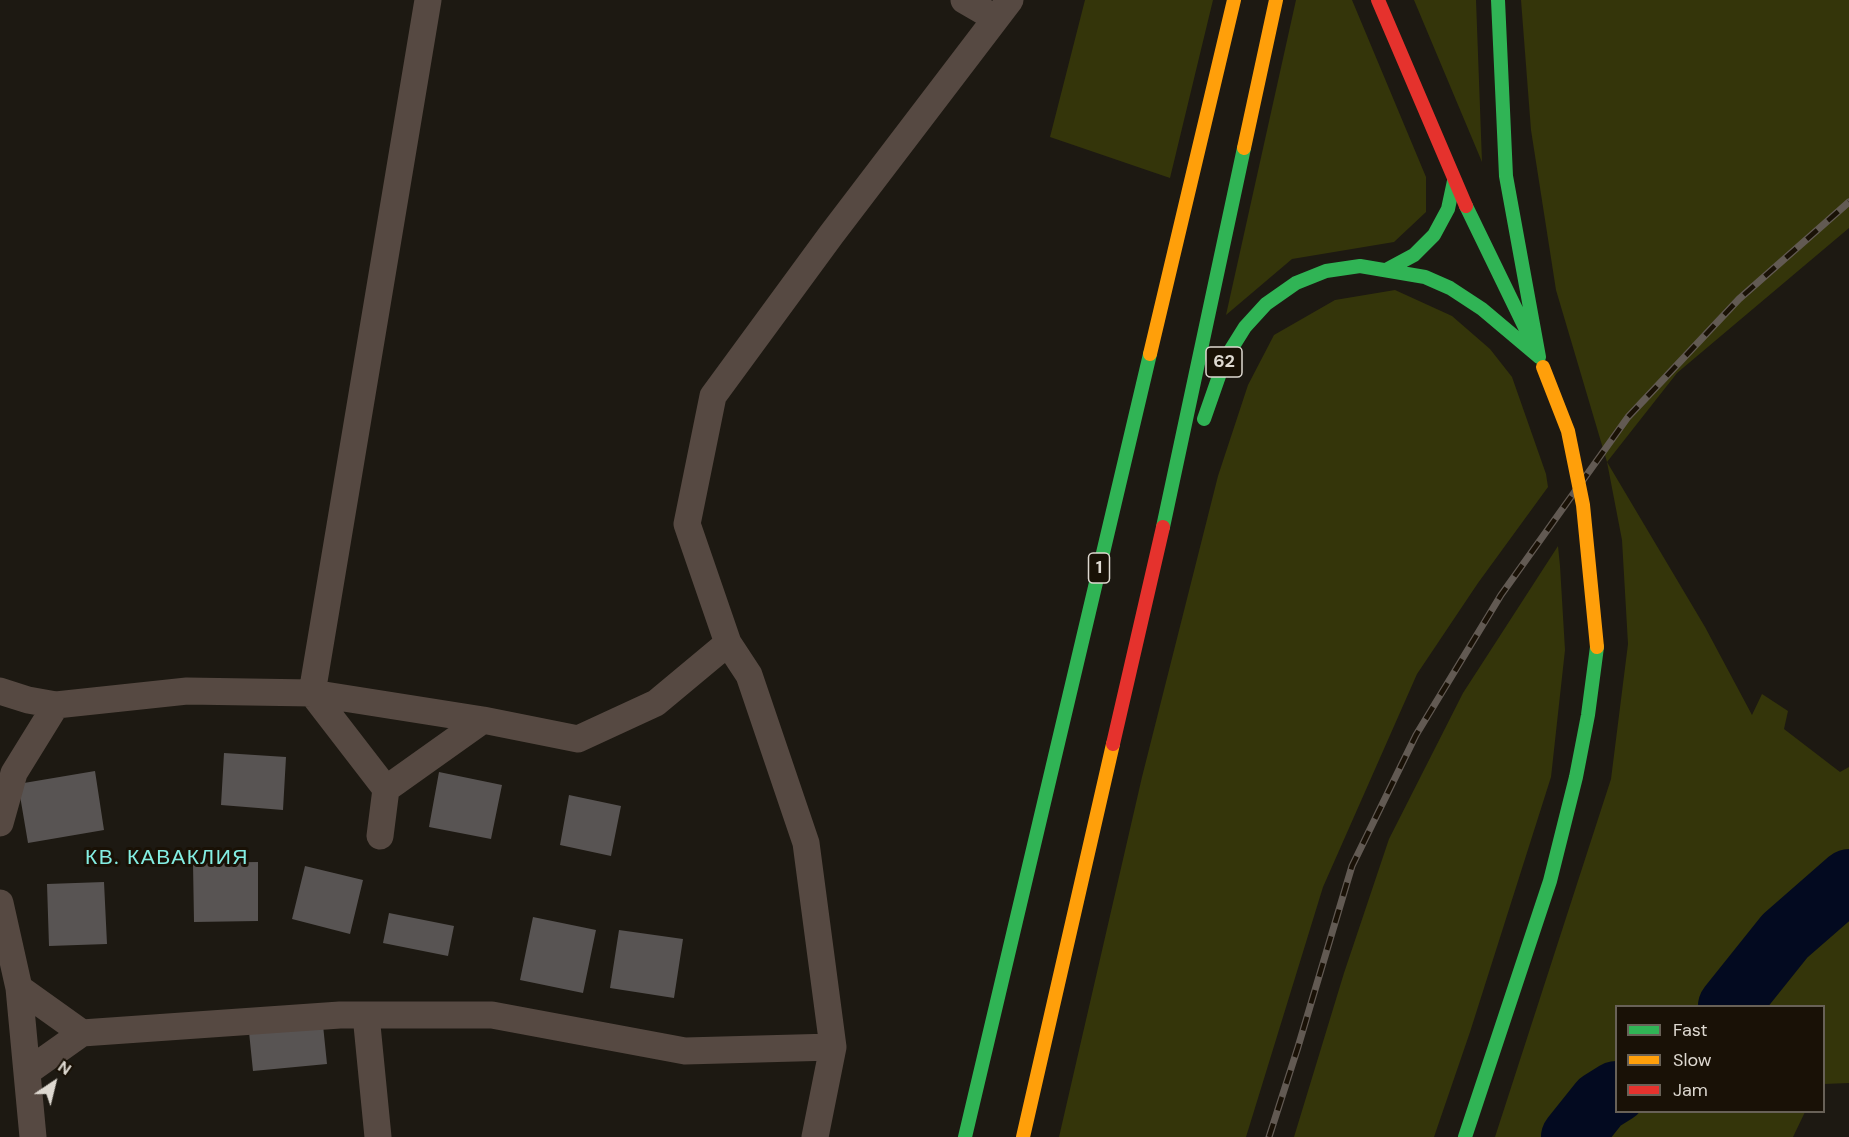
<!DOCTYPE html>
<html>
<head>
<meta charset="utf-8">
<style>
  body { margin:0 }
  #map { position:relative; width:1849px; height:1137px; overflow:hidden; background:#1d1912; font-family:"DM Sans",sans-serif }
  canvas { display:block }
  .legend { position:absolute; left:1615px; top:1005px; width:210px; height:108px; box-sizing:border-box; background:#191106; border:2px solid #686157; margin:0; padding:8px 10px; list-style:none; font-size:18px; color:#ded9d1 }
  .legend li { display:flex; align-items:center; gap:12px; height:30px }
  .legend b { width:30px; border:2px solid #686157 }
  .north { position:absolute; left:24px; top:1053px; width:60px; height:60px; -webkit-text-stroke:4px #191106; paint-order:stroke; rotate:35deg; font-size:16px; font-weight:700; line-height:24px; text-align:center; color:#ded9d1 }
  .north::after { content:''; display:block; margin:auto; width:21px; height:27px; background:#ded9d1; clip-path:polygon(50% 0,100% 100%,50% 72%,0 100%) }
</style>
</head>
<body>
<div id="map">
<canvas width="1849" height="1137"></canvas>
<ul class="legend">
<li><b style="height:8px;background:#30b455"></b>Fast</li>
<li><b style="height:8px;background:#ff9f0a"></b>Slow</li>
<li><b style="height:8px;background:#e5322d"></b>Jam</li>
</ul>
<div class="north">N</div>
</div>
<script>
const g = document.querySelector('canvas').getContext('2d');
g.lineJoin = 'round';
function fill(path, color) { g.fillStyle = color; g.fill(path, 'evenodd'); }
const toPath = rows => new Path2D(rows.map(r => 'M' + r).join(''));
function strokePath(path, color, width, dash) { g.strokeStyle = color; g.lineWidth = width; g.lineCap = dash ? 'butt' : 'round'; g.setLineDash(dash || []); g.stroke(path); }
function write(font, color, halo, rows, align = 'center') {
  g.font = font + ' "DM Sans",sans-serif'; g.lineWidth = 6; g.setLineDash([]); g.textBaseline = 'middle'; g.strokeStyle = halo; g.fillStyle = color; for (const [text, x, y, turn = 0] of rows) {
    g.save(); g.translate(x, y); g.rotate((+turn || 0) * Math.PI / 180); g.textAlign = isNaN(turn) ? turn : align; if (halo) g.strokeText(text, 0, 0); g.fillText(text, 0, 0); g.restore();
  }
}
fill(toPath([
  [1085,0,1213,0,1170,178,1050,137],
  [1296,0,1352,0,1426,177,1426,212,1394,242,1292,259,1226,315],
  [1414,0,1476,0,1482,162],
  [1521,0,1849,0,1849,228,1677,373,1607,462,1705,627,1752,715,1762,694,1788,711,1784,729,1840,772,1849,767,1849,888,1847,894,1849,896,1849,1083,1824,1084,1824,1006,1616,1006,1616,1112,1805,1112,1793,1137,1495,1137,1611,779,1628,644,1622,540,1607,462,1556,290,1531,130],
  [1395,290,1452,316,1490,349,1512,377,1546,474,1548,487,1478,583,1417,674,1323,887,1246,1137,1059,1137,1142,777,1218,476,1248,385,1274,335,1335,300],
  [1558,546,1560,566,1565,650,1551,777,1470,1032,1434,1137,1294,1137,1344,973,1389,839,1463,693]
]), '#34350a');
strokePath(toPath([
  [1729,1006,1785,936,1849,880],
  [1572,1137,1600,1102,1616,1092]
]), '#030a20', 62);
fill(toPath([
  [224,753,286,757,283,810,221,805],
  [95,771,104,830,28,843,18,784],
  [439,772,502,785,491,839,429,827],
  [569,795,621,806,611,856,560,845],
  [258,862,258,921,194,922,193,863],
  [305,866,363,880,350,934,292,919],
  [104,882,107,944,49,946,47,884],
  [389,913,454,926,448,956,383,943],
  [533,917,596,930,583,993,520,980],
  [619,930,683,939,674,998,610,988],
  [323,1025,327,1064,253,1071,249,1032]
]), '#585453');
strokePath(toPath([
  [428,0,312,693,386,789,483,720],
  [964,0,995,18],
  [0,691,28,700,56,705,187,691,312,693,483,720,578,739,656,703,728,643],
  [0,823,14,773,56,705],
  [380,836,386,789],
  [0,903,19,988,33,1137],
  [19,988,82,1033,27,1072],
  [366,1015,378,1137],
  [82,1033,340,1015,492,1015,685,1051,833,1047],
  [815,1137,833,1047,806,843,749,675,728,643,687,524,713,396,831,235,1010,0]
]), '#564942', 27);
strokePath(toPath([
  [1498,0,1506,176,1539,357],
  [1466,206,1531,340],
  [1388,269,1414,255,1434,235,1448,209,1454,181],
  [1204,419,1225,359,1245,327,1266,304,1296,283,1326,271,1360,266,1425,277,1450,288,1482,309,1539,357],
  [1163,527,1244,148],
  [965,1137,1150,354],
  [1465,1137,1550,881,1576,777,1588,715,1597,647]
]), '#30b455', 14);
strokePath(toPath([
  [1244,148,1276,0],
  [1150,354,1234,0],
  [1023,1137,1113,744]
]), '#ff9f0a', 14);
strokePath(toPath([
  [1378,0,1466,206],
  [1113,744,1163,527]
]), '#e5322d', 14);
const rail = toPath([
  [1269,1137,1298,1047,1352,866,1416,735,1501,595,1628,417,1739,299,1849,202]
]);
strokePath(rail, '#625a53', 7);
strokePath(rail, '#191106', 4.5, [14]);
strokePath(toPath([
  [1543,367,1568,431,1583,505,1597,647]
]), '#ff9f0a', 14);
for (const [x, y, w] of [
  [1224,362,36],
  [1099,568,21]
]) { const box = new Path2D(); box.roundRect(x - w / 2, y - 15, w, 30, 4.5); g.fillStyle = '#191106'; g.fill(box); strokePath(box, '#ded9d1', 1.5); }
write('bold 18px', '#ded9d1', null, [
  ["62",1224,362],
  ["1",1099,568]
]);
g.letterSpacing = '1.5px';
write('21px', '#84eee3', '#191106', [
  ["КВ. КАВАКЛИЯ",167,858]
]);
g.letterSpacing = '0px';
</script>
</body>
</html>
